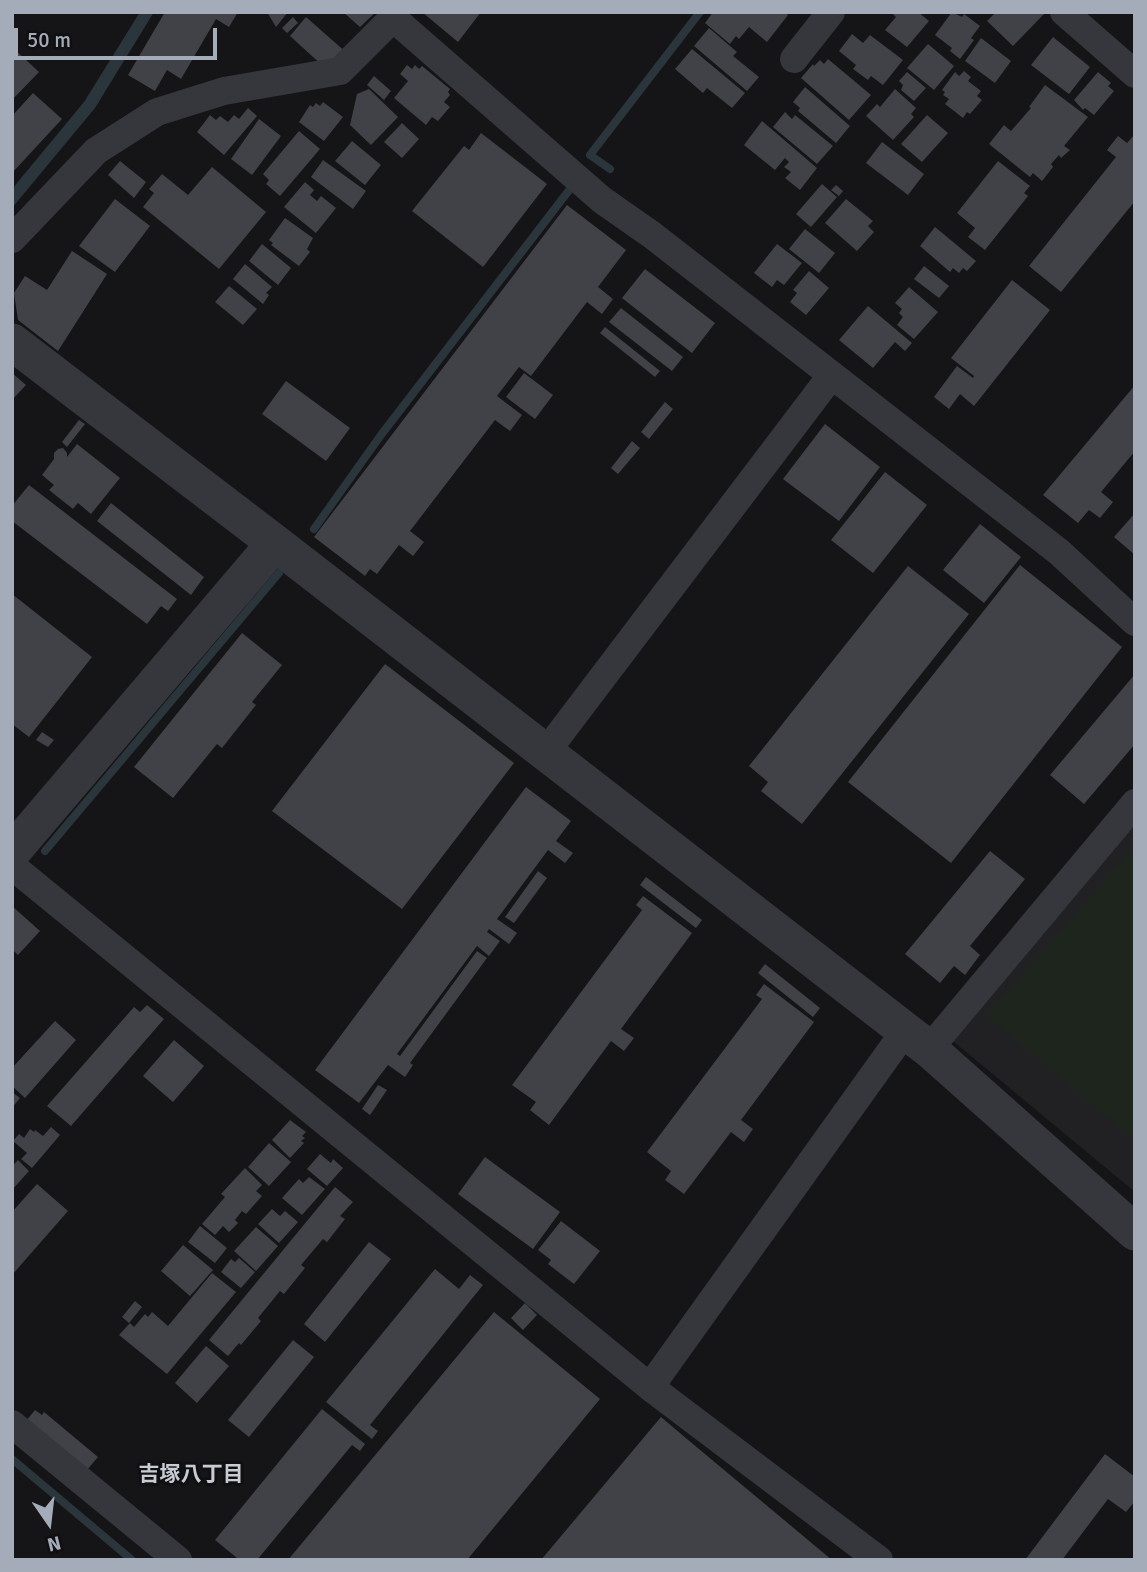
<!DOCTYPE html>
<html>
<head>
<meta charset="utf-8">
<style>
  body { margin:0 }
  #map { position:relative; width:1147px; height:1572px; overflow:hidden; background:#151517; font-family:Signika,sans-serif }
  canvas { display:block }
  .frame { position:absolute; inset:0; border:14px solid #a5acb9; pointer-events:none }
  .north { position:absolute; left:14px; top:1488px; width:70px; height:70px; -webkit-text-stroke:5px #101012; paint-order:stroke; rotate:166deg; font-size:19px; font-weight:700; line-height:28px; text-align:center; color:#a5acb9 }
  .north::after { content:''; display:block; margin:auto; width:24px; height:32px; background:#a5acb9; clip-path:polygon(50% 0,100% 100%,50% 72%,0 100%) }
  .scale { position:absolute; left:14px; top:28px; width:203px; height:32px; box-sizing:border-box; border:4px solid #a5acb9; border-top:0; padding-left:9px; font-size:21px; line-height:24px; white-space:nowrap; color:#a5acb9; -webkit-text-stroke:5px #101012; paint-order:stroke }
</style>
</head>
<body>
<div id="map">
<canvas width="1147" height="1572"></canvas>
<div class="frame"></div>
<div class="north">N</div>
<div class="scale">50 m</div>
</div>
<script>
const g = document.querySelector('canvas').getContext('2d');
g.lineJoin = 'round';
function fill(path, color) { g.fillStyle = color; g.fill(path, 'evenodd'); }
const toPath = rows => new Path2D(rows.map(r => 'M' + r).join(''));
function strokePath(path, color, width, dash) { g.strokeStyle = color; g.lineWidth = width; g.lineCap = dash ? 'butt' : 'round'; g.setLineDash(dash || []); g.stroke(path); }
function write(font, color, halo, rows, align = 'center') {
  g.font = font + ' Signika,"Noto Sans JP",sans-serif'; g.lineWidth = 6; g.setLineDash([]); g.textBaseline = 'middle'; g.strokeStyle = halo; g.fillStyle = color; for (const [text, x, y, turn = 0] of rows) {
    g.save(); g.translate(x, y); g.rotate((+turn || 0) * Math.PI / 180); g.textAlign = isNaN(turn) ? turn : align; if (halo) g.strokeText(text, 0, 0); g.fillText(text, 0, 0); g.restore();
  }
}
fill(toPath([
  [1135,815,1135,1192,948,1037]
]), '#212124');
fill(toPath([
  [1135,847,1135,1140,987,1016]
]), '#1d251d');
fill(toPath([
  [140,12,154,12,95,108,12,208,12,189,84,102]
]), '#2a353c');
strokePath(toPath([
  [610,169,590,155,700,12],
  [314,529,381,435,570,189],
  [45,851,279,573],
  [12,1459,132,1560]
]), '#2a353c', 8);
fill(toPath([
  [165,12,238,12,229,27,216,19,181,79,167,70,155,91,128,75],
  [267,12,288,12,276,27],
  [343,12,376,12,360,27],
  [422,12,481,12,458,42],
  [713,12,784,12,788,15,767,42,749,27,739,39,736,36,730,44,705,23],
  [894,12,918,12,929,21,907,47,885,30,896,17,893,14],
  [952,12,962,17,964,14,980,26,971,38,974,40,960,59,950,51,952,48,935,35],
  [996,12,1042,12,1044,14,1013,46,987,21],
  [293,17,298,23,287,33,282,28],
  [306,17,348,54,323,66,290,36],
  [709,28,737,52,733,56,759,77,747,91,694,46],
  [852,34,863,43,870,35,903,60,883,85,871,76,868,80,853,69,856,65,839,51],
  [1053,37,1090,67,1069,94,1031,65],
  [981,38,1011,61,995,83,965,61],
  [928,44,954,66,934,90,907,68],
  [12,47,39,72,12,100],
  [692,49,745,93,732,108,707,88,703,93,675,69],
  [828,59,871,95,849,120,801,78,813,64,814,66,820,60,824,64],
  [407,65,412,69,415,65,419,69,422,66,450,89,448,92,450,95,444,102,450,107,438,121,432,117,426,125,394,98,408,81,400,74],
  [964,71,971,77,968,81,981,91,977,96,982,100,970,114,967,112,963,118,945,104,949,99,943,95,945,92,942,90,955,72,959,76],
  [907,72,926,88,914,101,901,90,903,85,899,81],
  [1098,72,1111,83,1108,86,1114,91,1094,115,1085,108,1083,110,1074,100],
  [374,76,391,91,384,100,367,85],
  [1045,85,1088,117,1064,146,1070,150,1061,158,1059,155,1051,164,1053,167,1042,181,1033,173,1030,177,989,144,1004,125,1011,131,1031,108,1029,107],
  [805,87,850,126,836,143,798,111,800,108,793,102],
  [369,89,398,117,371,145,350,125,357,94],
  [895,89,916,108,911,114,914,117,893,140,866,116,877,104,880,107],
  [33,93,62,119,12,173,12,116],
  [323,102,343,117,324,141,299,122,310,105,313,107,316,103,320,106],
  [248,108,257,116,224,155,197,132,210,115,216,120,220,116,228,122,234,115,239,119],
  [785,112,792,119,795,115,833,146,817,164,773,127],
  [927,115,948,133,922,162,901,144],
  [259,119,281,136,252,175,231,159],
  [762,121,817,168,800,190,785,178,791,172,784,167,789,162,785,158,775,170,744,145],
  [402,123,419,139,402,158,384,142],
  [299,131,320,149,280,196,266,184,269,180,263,174],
  [481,133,547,184,483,267,412,211,464,146,469,150],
  [1135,134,1135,201,1061,292,1029,266,1116,157,1107,150,1118,136,1127,143],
  [352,141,381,165,365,185,335,161],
  [882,142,924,174,908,195,866,163],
  [323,160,366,191,353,209,311,177],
  [120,161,146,182,134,198,108,175],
  [998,161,1030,186,1024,193,1028,196,985,250,968,237,975,228,957,213],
  [212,167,266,212,219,269,143,207,154,193,149,189,162,174,188,195],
  [305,182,314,190,310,195,317,201,321,196,336,208,316,233,284,207],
  [822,184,837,197,811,227,796,214],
  [836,185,843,191,839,196,831,190],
  [115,199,150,226,115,272,79,246],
  [846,199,873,221,868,226,874,232,857,251,825,223],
  [567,205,626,250,598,287,613,299,602,314,587,302,531,376,519,367,497,396,522,415,510,431,495,420,410,531,424,542,413,556,399,545,377,574,370,569,365,576,314,537],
  [285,218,313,238,307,249,310,252,299,266,271,245,273,243,269,240],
  [935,227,976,261,967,271,963,268,959,273,953,268,950,272,920,246],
  [805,229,835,253,819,273,789,249],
  [262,244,291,268,278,285,249,261],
  [777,244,802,263,784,285,777,280,772,287,754,273],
  [72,251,107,274,58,351,18,320,14,293,25,276,47,290],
  [245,264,272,287,266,293,269,295,263,304,233,279],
  [924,266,949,286,939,298,914,279],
  [645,269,715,323,692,353,622,298],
  [809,271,829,288,806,315,790,302,797,293,793,290],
  [1012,280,1050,310,974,406,960,394,949,409,934,397,957,366,973,378,974,376,951,358],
  [229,286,257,309,243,325,215,302],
  [909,287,938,312,914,339,897,325,903,317,899,313,902,309,895,303],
  [868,306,912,343,905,351,895,342,873,368,839,340],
  [621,308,683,357,672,371,609,322],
  [605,327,660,371,655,377,600,333],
  [12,373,26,385,12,400],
  [524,373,553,395,535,419,506,397],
  [286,381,350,428,326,461,262,414],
  [1135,385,1135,451,1101,492,1113,502,1100,518,1089,510,1078,523,1043,495],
  [665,402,673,409,649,439,641,432],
  [79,420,85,424,67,447,62,442],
  [825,424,880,467,839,521,783,479],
  [632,441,640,448,618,474,611,468],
  [77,444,120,478,91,514,78,503,73,509,49,490,54,485,42,475,54,459,54,453,58,449,63,448,67,453,67,457],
  [885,472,927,505,873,573,831,540],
  [29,485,177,599,168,611,161,606,147,624,12,521,12,506],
  [111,503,204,577,191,595,97,521],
  [1135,513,1135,555,1114,537],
  [980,524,1021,557,984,603,943,570],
  [1020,565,1122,647,951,863,848,782],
  [908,566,969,614,802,824,761,791,768,782,749,766],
  [12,594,92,657,29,737,12,724],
  [242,633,282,665,252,702,256,705,222,748,217,744,173,798,134,767],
  [385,664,514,763,402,909,272,811],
  [1135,674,1135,744,1084,804,1050,775],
  [42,732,54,740,48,747,36,740],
  [526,787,571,821,556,841,573,853,565,863,548,850,497,919,517,933,509,944,489,929,487,932,500,941,489,956,477,946,397,1054,400,1056,477,951,487,958,410,1063,413,1065,405,1077,388,1065,359,1103,315,1070],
  [990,851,1025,879,970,946,980,955,965,975,954,966,940,983,905,954],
  [538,871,547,878,514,923,505,917],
  [646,877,702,920,696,928,640,885],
  [643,896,692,933,621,1029,634,1038,624,1051,611,1041,549,1125,530,1110,536,1102,512,1085,642,910,636,905],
  [12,906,40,931,18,955,12,949],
  [765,964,820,1008,813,1017,758,973],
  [764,984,814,1022,741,1120,753,1129,744,1142,731,1132,684,1194,665,1180,671,1171,647,1152,762,999,756,995],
  [147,1005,164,1019,71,1126,47,1106,134,1007,140,1012],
  [55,1021,76,1040,25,1098,12,1086,12,1068],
  [174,1040,204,1066,173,1102,143,1076],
  [378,1085,387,1090,370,1115,362,1109],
  [12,1092,20,1098,12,1108],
  [290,1120,306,1132,302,1136,305,1138,301,1141,304,1143,290,1158,272,1140],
  [51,1127,60,1135,32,1168,21,1159,27,1153,13,1141,19,1134,24,1138,30,1129,34,1132,35,1130,43,1136],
  [269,1143,291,1162,269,1186,248,1167],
  [320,1154,331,1163,333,1159,343,1168,327,1186,307,1169],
  [485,1157,560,1212,533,1249,458,1194],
  [18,1160,29,1171,12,1190,12,1166],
  [245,1168,262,1185,256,1191,262,1196,246,1214,242,1211,235,1220,238,1223,229,1232,223,1226,215,1235,202,1224,225,1197,221,1194],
  [309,1177,325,1189,302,1215,282,1198,299,1179,303,1183],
  [37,1184,68,1211,12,1275,12,1212],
  [335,1187,353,1202,340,1216,345,1219,327,1242,323,1239,301,1265,305,1268,284,1294,280,1291,258,1318,261,1321,241,1345,239,1343,228,1356,209,1340],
  [272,1209,280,1216,285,1211,298,1222,279,1243,258,1224],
  [561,1221,600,1251,574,1284,548,1264,551,1260,538,1250],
  [200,1226,227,1248,215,1263,188,1242],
  [256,1227,278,1246,256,1271,234,1251],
  [369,1242,391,1259,325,1342,304,1324],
  [183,1245,213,1270,190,1296,161,1271],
  [239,1258,255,1272,241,1288,221,1272,231,1259,235,1262],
  [435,1269,459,1289,470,1275,483,1285,370,1425,378,1431,372,1439,326,1402],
  [212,1273,236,1292,167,1374,119,1335,130,1323,134,1327,145,1314,148,1317,152,1312,168,1326],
  [135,1301,142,1307,129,1323,122,1317],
  [525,1303,537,1315,523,1330,511,1318],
  [494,1312,600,1399,467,1560,288,1560],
  [293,1340,314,1357,249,1437,228,1420],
  [206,1346,229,1366,197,1403,175,1383],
  [322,1409,365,1444,360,1451,352,1445,257,1560,235,1560,237,1558,215,1540],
  [35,1410,42,1415,44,1412,98,1457,86,1471,26,1421],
  [661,1417,687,1439,832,1560,541,1560],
  [1105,1454,1135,1477,1135,1501,1126,1512,1108,1499,1062,1560,1025,1560]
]), '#414247');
strokePath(toPath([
  [1064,12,1135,74],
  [393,18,602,200,652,235,1059,552,1135,622],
  [794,59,831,12],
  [12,239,96,151,157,112,224,91,340,71,393,18,392,12],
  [546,752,831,376],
  [12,866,650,1387,879,1560],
  [929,1049,1135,803],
  [650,1387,905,1031],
  [12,1424,178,1560]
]), '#36373c', 28);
strokePath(toPath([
  [12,342,275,543,929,1049,1135,1232],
  [12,852,275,543]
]), '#36373c', 37);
write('bold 21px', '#c7cbd4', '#101012', [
  ["吉塚八丁目",191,1475]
]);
</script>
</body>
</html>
